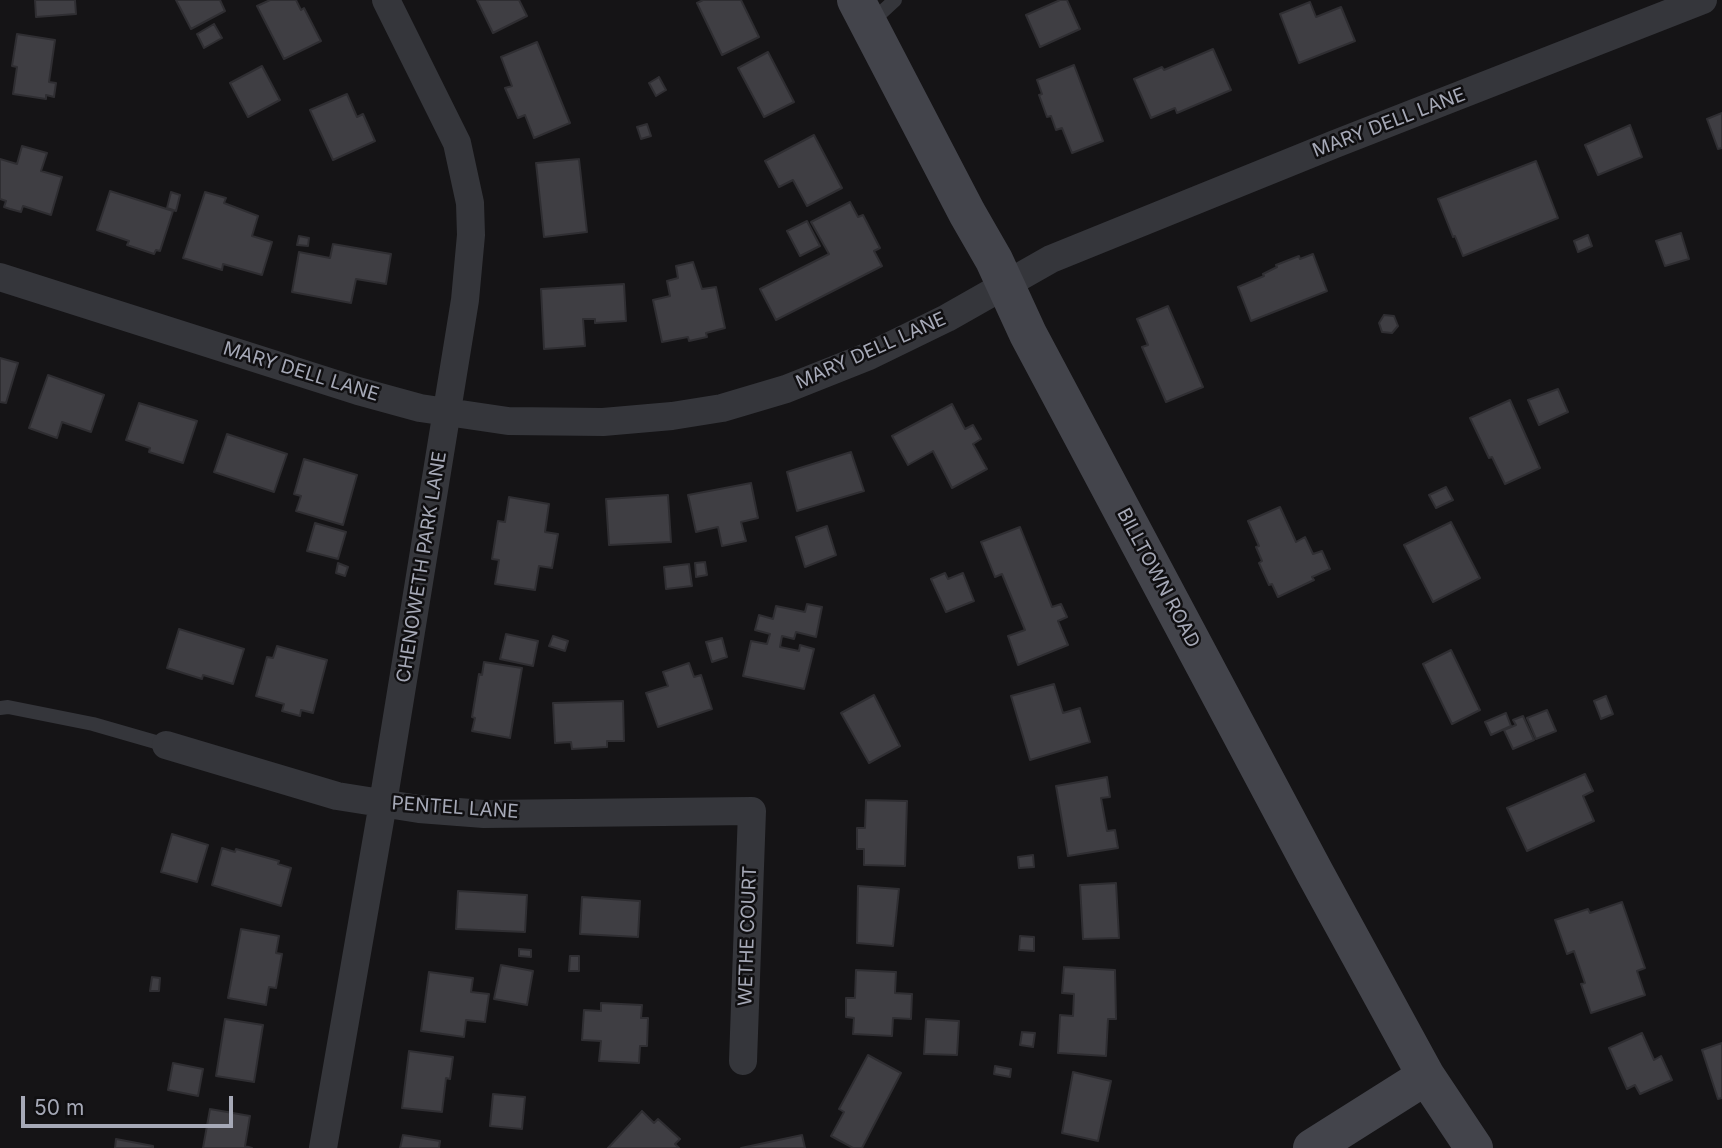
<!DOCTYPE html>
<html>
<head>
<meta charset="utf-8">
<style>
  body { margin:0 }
  #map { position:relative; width:1722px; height:1148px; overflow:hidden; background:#151416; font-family:Inter,sans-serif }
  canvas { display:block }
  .scale { position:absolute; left:21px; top:1096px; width:212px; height:32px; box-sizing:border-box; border:4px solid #a6a9b7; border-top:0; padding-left:9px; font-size:21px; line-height:24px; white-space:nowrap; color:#a6a9b7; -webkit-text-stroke:5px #100f11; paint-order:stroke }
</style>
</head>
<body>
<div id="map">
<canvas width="1722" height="1148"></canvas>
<div class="scale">50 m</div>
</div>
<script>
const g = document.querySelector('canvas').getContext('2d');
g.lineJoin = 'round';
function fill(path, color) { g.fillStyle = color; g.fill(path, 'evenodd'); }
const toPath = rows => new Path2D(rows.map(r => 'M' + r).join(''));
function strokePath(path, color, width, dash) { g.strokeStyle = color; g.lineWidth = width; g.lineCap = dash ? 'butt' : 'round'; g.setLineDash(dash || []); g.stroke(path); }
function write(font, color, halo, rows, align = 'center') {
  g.font = font + ' Inter,sans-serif'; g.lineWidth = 5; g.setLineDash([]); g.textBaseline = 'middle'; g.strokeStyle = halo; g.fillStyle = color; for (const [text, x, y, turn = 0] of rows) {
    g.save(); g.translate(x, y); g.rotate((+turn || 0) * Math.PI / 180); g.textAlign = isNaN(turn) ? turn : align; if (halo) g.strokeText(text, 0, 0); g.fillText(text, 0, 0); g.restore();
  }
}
const building = toPath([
  [35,0,75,0,76,14,36,17,35,0],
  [176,0,220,0,225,11,191,29,176,0],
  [270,0,296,0,301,10,304,8,321,41,284,59,257,6,270,0],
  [477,0,519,0,527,16,493,33,477,0],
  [703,0,741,0,759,37,722,55,697,3,703,0],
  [1060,0,1067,0,1080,29,1040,47,1026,15,1060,0],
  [1310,2,1316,17,1341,7,1355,41,1299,63,1280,14,1310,2],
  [214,24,222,38,204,48,197,34,214,24],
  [17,34,55,40,49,82,56,83,54,97,46,95,46,99,13,94,17,67,12,66,17,34],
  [537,42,570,123,534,138,525,115,518,118,505,88,512,86,501,57,537,42],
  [1213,49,1231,90,1177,113,1175,108,1151,118,1134,79,1162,67,1164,70,1213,49],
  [768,52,794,102,764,117,738,68,768,52],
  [1074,65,1103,141,1072,153,1062,128,1056,130,1051,116,1047,117,1039,95,1042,94,1037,80,1074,65],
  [262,66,280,100,248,117,230,83,262,66],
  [659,77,666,90,656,96,649,83,659,77],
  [347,94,357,117,363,114,375,141,333,160,310,110,347,94],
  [1722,113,1722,148,1718,149,1707,119,1722,113],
  [647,124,651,136,641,139,637,127,647,124],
  [1630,125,1642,157,1598,175,1585,145,1630,125],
  [814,135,842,188,807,206,793,180,779,187,765,161,814,135],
  [22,146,47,153,41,171,62,177,51,215,23,206,21,212,10,209,4,207,6,201,0,199,0,159,17,164,22,146],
  [579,159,587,232,544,237,536,163,579,159],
  [1536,161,1558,218,1463,256,1455,236,1453,237,1438,199,1536,161],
  [110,191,173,211,160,251,156,250,154,254,127,245,129,241,97,230,110,191],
  [171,192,180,195,176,211,167,208,171,192],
  [205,192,226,198,224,203,258,216,252,236,272,242,262,275,223,264,222,270,183,258,205,192],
  [850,202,858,217,863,215,880,248,874,251,882,266,776,320,760,289,829,254,811,222,850,202],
  [807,221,820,246,800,256,787,231,807,221],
  [1681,233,1689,259,1665,266,1656,241,1681,233],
  [1588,235,1592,246,1578,252,1574,241,1588,235],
  [299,236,309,238,308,246,297,245,299,236],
  [333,244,391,254,386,284,356,279,351,303,292,292,299,252,330,258,333,244],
  [1313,254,1327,291,1251,321,1238,287,1264,276,1263,274,1277,267,1276,265,1299,256,1300,259,1313,254],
  [693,262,702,289,716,287,725,328,706,333,707,337,689,341,688,337,662,342,653,300,670,296,667,281,678,278,676,266,693,262],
  [624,284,626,321,595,323,595,319,583,319,585,346,544,349,541,289,624,284],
  [1168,306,1203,387,1166,402,1142,347,1148,345,1137,319,1168,306],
  [1384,315,1394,316,1398,326,1392,333,1382,332,1379,323,1384,315],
  [0,358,18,363,6,403,0,402,0,358],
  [48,375,104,395,91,432,62,422,57,438,29,428,48,375],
  [1558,389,1568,412,1539,425,1528,400,1558,389],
  [1510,400,1540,468,1505,484,1492,457,1489,458,1470,418,1510,400],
  [139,403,197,421,183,463,149,452,150,448,126,440,139,403],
  [952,404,965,429,973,425,981,439,973,444,987,469,952,488,933,451,908,465,892,436,952,404],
  [227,434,287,454,274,492,214,472,227,434],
  [851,452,864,491,797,511,787,472,851,452],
  [304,459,357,475,343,525,296,511,301,496,294,494,304,459],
  [751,483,758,518,741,522,746,541,722,546,718,527,696,532,688,495,751,483],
  [1446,487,1453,500,1436,508,1429,495,1446,487],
  [668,495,671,542,609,545,606,499,668,495],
  [509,497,549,504,545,532,558,534,552,568,539,566,535,590,495,584,499,560,492,559,498,521,505,522,509,497],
  [1280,507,1296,542,1305,537,1313,554,1322,551,1330,569,1312,577,1314,580,1278,597,1272,584,1269,585,1259,563,1262,561,1256,547,1259,546,1248,521,1280,507],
  [1451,522,1480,578,1433,602,1404,545,1451,522],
  [315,523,346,532,338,559,307,551,315,523],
  [827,526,836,555,805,567,796,537,827,526],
  [1020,527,1052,607,1061,604,1067,617,1058,621,1068,645,1018,665,1008,636,1025,630,1002,574,995,577,981,542,1020,527],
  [705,562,707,575,696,577,695,563,705,562],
  [338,563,348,567,345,576,336,573,338,563],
  [689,564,692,586,666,589,664,567,689,564],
  [945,573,948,579,963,573,974,601,946,612,931,579,945,573],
  [807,604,822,607,816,637,796,632,794,639,782,636,780,647,799,651,800,645,814,649,804,689,743,676,751,641,767,644,770,634,755,630,759,615,773,619,776,606,805,612,807,604],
  [179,629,244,649,233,684,203,675,202,679,167,668,179,629],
  [506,634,538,641,533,666,500,659,506,634],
  [553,636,568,641,565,651,549,646,553,636],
  [722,638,727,657,712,662,706,642,722,638],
  [277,646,327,660,313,713,301,710,300,716,282,711,284,704,256,696,267,657,273,658,277,646],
  [1451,650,1480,710,1452,724,1423,664,1451,650],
  [484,662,522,668,510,738,472,731,475,718,472,717,479,674,482,675,484,662],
  [689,663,694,677,701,675,712,709,658,727,646,693,668,686,663,672,689,663],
  [1054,684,1063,713,1080,708,1090,742,1030,760,1011,696,1054,684],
  [874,695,900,746,869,763,841,713,874,695],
  [1606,696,1613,714,1601,719,1594,701,1606,696],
  [623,701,624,741,607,741,607,747,572,749,571,742,555,743,553,703,623,701],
  [1547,710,1556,731,1536,739,1527,718,1547,710],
  [1506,713,1511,726,1491,735,1485,722,1506,713],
  [1523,716,1534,740,1513,749,1504,730,1516,725,1513,720,1523,716],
  [1585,774,1593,791,1583,796,1594,821,1527,851,1507,808,1585,774],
  [1107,777,1110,797,1101,798,1107,831,1115,830,1118,848,1068,856,1056,786,1107,777],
  [866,800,907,801,905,866,864,865,864,849,857,849,857,828,865,828,866,800],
  [172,834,208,845,197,882,161,872,172,834],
  [222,848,235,852,236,849,279,861,278,864,291,868,281,906,212,885,222,848],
  [1033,855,1034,867,1019,868,1018,857,1033,855],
  [1116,883,1119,938,1083,939,1080,885,1116,883],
  [858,886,899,889,893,946,857,943,858,886],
  [458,891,527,895,525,932,456,929,458,891],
  [582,897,640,901,638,937,580,934,582,897],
  [1622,902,1645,968,1637,971,1645,995,1591,1013,1581,984,1585,983,1574,951,1567,954,1555,920,1588,909,1590,913,1622,902],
  [241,929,279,936,276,953,282,954,276,988,269,987,266,1005,228,998,241,929],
  [1020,936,1034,937,1034,951,1019,950,1020,936],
  [519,949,531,950,531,957,519,956,519,949],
  [570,956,579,956,579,971,569,971,570,956],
  [501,965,533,971,527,1005,494,999,501,965],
  [1064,967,1115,970,1116,1019,1108,1019,1106,1056,1058,1053,1060,1015,1073,1016,1074,994,1062,993,1064,967],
  [856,970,896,972,895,993,912,994,911,1019,893,1018,892,1036,853,1034,854,1018,846,1017,846,998,855,998,856,970],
  [429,972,473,978,471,992,489,994,485,1022,466,1020,464,1037,421,1031,429,972],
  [152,977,160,978,159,991,150,991,152,977],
  [601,1003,642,1005,641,1018,648,1018,647,1046,640,1046,639,1063,599,1061,601,1041,582,1040,584,1010,601,1011,601,1003],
  [225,1019,263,1025,254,1082,216,1076,225,1019],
  [926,1019,959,1021,957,1055,924,1054,926,1019],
  [1022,1032,1035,1033,1033,1047,1020,1045,1022,1032],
  [1642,1033,1654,1060,1661,1056,1672,1080,1640,1094,1635,1085,1627,1089,1609,1048,1642,1033],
  [1722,1043,1722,1098,1718,1099,1702,1050,1722,1043],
  [409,1051,453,1057,450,1079,446,1078,442,1112,402,1108,409,1051],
  [868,1055,901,1073,862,1148,853,1148,831,1136,844,1112,839,1109,868,1055],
  [173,1063,203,1069,198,1096,168,1090,173,1063],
  [995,1066,1011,1069,1010,1077,994,1074,995,1066],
  [1073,1072,1111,1081,1098,1141,1062,1133,1073,1072],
  [493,1094,525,1097,522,1129,490,1126,493,1094],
  [210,1109,250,1116,245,1146,252,1148,203,1148,210,1109],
  [642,1111,654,1123,658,1119,680,1139,675,1144,679,1148,608,1148,642,1111],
  [403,1135,440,1141,439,1148,400,1148,403,1135],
  [802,1135,805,1148,741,1148,802,1135],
  [116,1139,153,1146,153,1148,115,1148,116,1139]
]);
fill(building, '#3f3e43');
strokePath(building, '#2f2e32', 2);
strokePath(toPath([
  [870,23,895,0],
  [0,708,8,707,93,724,166,745]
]), '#35363b', 14);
strokePath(toPath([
  [0,277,358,391,420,408,508,421,603,422,672,416,722,408,786,389,869,356,947,318,1051,259,1335,144,1703,0],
  [166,745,337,796,419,809,484,814,752,811,743,1061],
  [323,1148,383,803,465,300,471,235,470,203,457,143,386,0]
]), '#35363b', 28);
strokePath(toPath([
  [856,0,967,213,994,260,1028,334,1315,873,1426,1076,1474,1148],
  [1312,1148,1426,1076]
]), '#43444b', 38);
write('19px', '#a6a9b7', '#100f11', [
  ["MARY DELL LANE",1389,123,-21],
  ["MARY DELL LANE",871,351,-24],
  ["MARY DELL LANE",301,372,17],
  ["CHENOWETH PARK LANE",422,567,-81],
  ["BILLTOWN ROAD",1158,578,62],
  ["PENTEL LANE",455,808,4],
  ["WETHE COURT",748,936,-88]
]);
</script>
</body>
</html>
